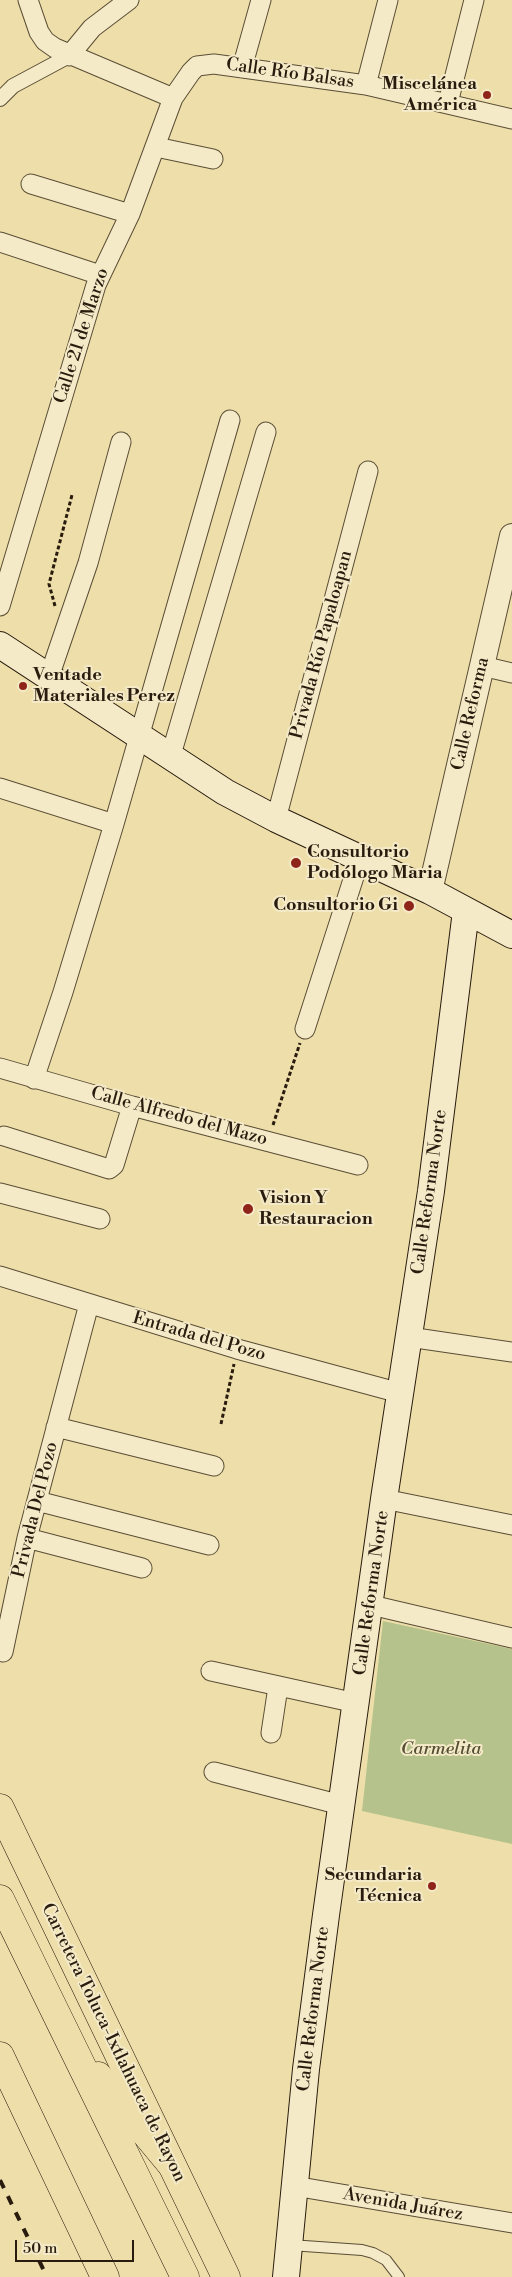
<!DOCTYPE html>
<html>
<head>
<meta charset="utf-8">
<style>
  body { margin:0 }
  #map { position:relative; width:512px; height:2277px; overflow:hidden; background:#eedfaa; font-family:"Libre Bodoni",serif }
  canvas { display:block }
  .scale { position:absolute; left:15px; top:2240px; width:119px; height:22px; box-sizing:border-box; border:2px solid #291c0e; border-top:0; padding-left:6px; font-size:15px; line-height:18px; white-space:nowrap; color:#291c0e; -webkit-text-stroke:4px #f4eac8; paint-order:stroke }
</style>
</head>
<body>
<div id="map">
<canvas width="512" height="2277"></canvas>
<div class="scale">50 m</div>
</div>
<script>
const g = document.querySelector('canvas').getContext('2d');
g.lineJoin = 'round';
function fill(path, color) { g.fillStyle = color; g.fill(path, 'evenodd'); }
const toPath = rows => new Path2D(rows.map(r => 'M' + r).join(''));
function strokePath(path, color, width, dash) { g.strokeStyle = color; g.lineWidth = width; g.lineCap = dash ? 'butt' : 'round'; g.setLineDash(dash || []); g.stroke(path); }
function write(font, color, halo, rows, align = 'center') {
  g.font = font + ' "Libre Bodoni",serif'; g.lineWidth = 4; g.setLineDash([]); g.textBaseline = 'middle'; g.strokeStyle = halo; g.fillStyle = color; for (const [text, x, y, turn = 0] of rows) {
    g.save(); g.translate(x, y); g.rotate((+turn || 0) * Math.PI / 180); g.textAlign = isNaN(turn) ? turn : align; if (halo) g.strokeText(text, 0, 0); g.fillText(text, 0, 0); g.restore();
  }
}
fill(toPath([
  [383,1621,512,1649,512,1844,362,1811]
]), '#b5c28b');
const service = toPath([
  [290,2245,362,2250,373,2253,386,2260,399,2277]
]);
const pedestrian = toPath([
  [0,99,13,86,69,56]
]);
const minor = toPath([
  [28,0,39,32,45,41,55,48,173,98],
  [69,56,92,28,129,0],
  [242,68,261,0],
  [366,85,388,0],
  [448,103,474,0],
  [156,147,213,159],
  [31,184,130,214],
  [0,242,100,275],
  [0,606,96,285,130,214,173,98,191,72,197,66,214,64,366,85,512,119],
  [482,666,512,673],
  [49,677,88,563,121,442],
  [170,758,266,432],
  [0,788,114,824],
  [276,819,368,471],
  [305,1029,360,858],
  [0,1068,132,1106,358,1165],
  [34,1079,63,992,114,824,230,420],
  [4,1136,109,1169,114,1165,132,1106],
  [0,1193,100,1219],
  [0,1276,237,1349,400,1393],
  [409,1337,512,1352],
  [56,1427,214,1466],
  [384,1499,512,1525],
  [37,1501,209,1545],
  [27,1538,142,1568],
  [371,1605,512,1638],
  [3,1652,27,1538,89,1304],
  [211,1671,356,1703],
  [271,1733,278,1687],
  [214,1772,341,1805],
  [294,2186,512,2223]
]);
const tertiary = toPath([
  [430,891,512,536]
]);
const secondary = toPath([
  [0,645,225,792,276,819,430,891,512,935],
  [286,2277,306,2069,326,1915,384,1499,431,1191,466,911]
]);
const primary = toPath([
  [0,1808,226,2277]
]);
const trunk = toPath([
  [0,1899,185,2277],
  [0,2056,105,2277],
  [98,2076,171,2164]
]);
strokePath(service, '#5a4d35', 12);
strokePath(pedestrian, '#5a4d35', 16);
strokePath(minor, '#5a4d35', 21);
strokePath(tertiary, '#5a4d35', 26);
strokePath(secondary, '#291c0e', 28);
strokePath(primary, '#291c0e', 29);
strokePath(trunk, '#291c0e', 29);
strokePath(toPath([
  [55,606,49,584,72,495],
  [273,1125,300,1043],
  [221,1424,234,1364]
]), '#291c0e', 3, [4, 2.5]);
strokePath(service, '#f4eac8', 10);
strokePath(pedestrian, '#f4eac8', 14);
strokePath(minor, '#f4eac8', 19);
strokePath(tertiary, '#f4eac8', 24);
strokePath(secondary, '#f4eac8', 26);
strokePath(primary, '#eedfaa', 28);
strokePath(trunk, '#eedfaa', 28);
strokePath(toPath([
  [0,2180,47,2277]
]), '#291c0e', 4, [9, 9]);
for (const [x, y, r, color] of [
  [487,95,5,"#8f2418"],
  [23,686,5,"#8f2418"],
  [296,863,6,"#8f2418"],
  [409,906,6,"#8f2418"],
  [248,1209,6,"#8f2418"],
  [432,1886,5,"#8f2418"]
]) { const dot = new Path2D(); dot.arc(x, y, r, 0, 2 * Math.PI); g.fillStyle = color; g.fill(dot); strokePath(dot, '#f4eac8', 2); }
write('18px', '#291c0e', '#f4eac8', [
  ["Calle Río Balsas",290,74,8],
  ["Calle 21 de Marzo",82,336,-72],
  ["Privada Río Papaloapan",322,645,-75],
  ["Calle Reforma",471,714,-77],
  ["Calle Alfredo del Mazo",179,1117,15],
  ["Calle Reforma Norte",430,1192,-82],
  ["Entrada del Pozo",199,1337,16],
  ["Privada Del Pozo",36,1510,-76],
  ["Calle Reforma Norte",372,1593,-82],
  ["Calle Reforma Norte",314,2009,-83],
  ["Carretera Toluca-Ixtlahuaca de Rayon",113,2043,64],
  ["Avenida Juárez",403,2205,10]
]);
write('bold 18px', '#291c0e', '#f4eac8', [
  ["Miscelánea",477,85],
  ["América",477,106],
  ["Ventade",33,676,"left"],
  ["Materiales Perez",33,697,"left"],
  ["Consultorio",307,853,"left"],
  ["Podólogo Maria",307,874,"left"],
  ["Consultorio Gi",398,906],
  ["Vision Y",259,1199,"left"],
  ["Restauracion",259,1220,"left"],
  ["Secundaria",422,1876],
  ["Técnica",422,1897]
], 'right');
write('italic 18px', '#534e34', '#f4eac8', [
  ["Carmelita",441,1750]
]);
</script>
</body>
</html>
